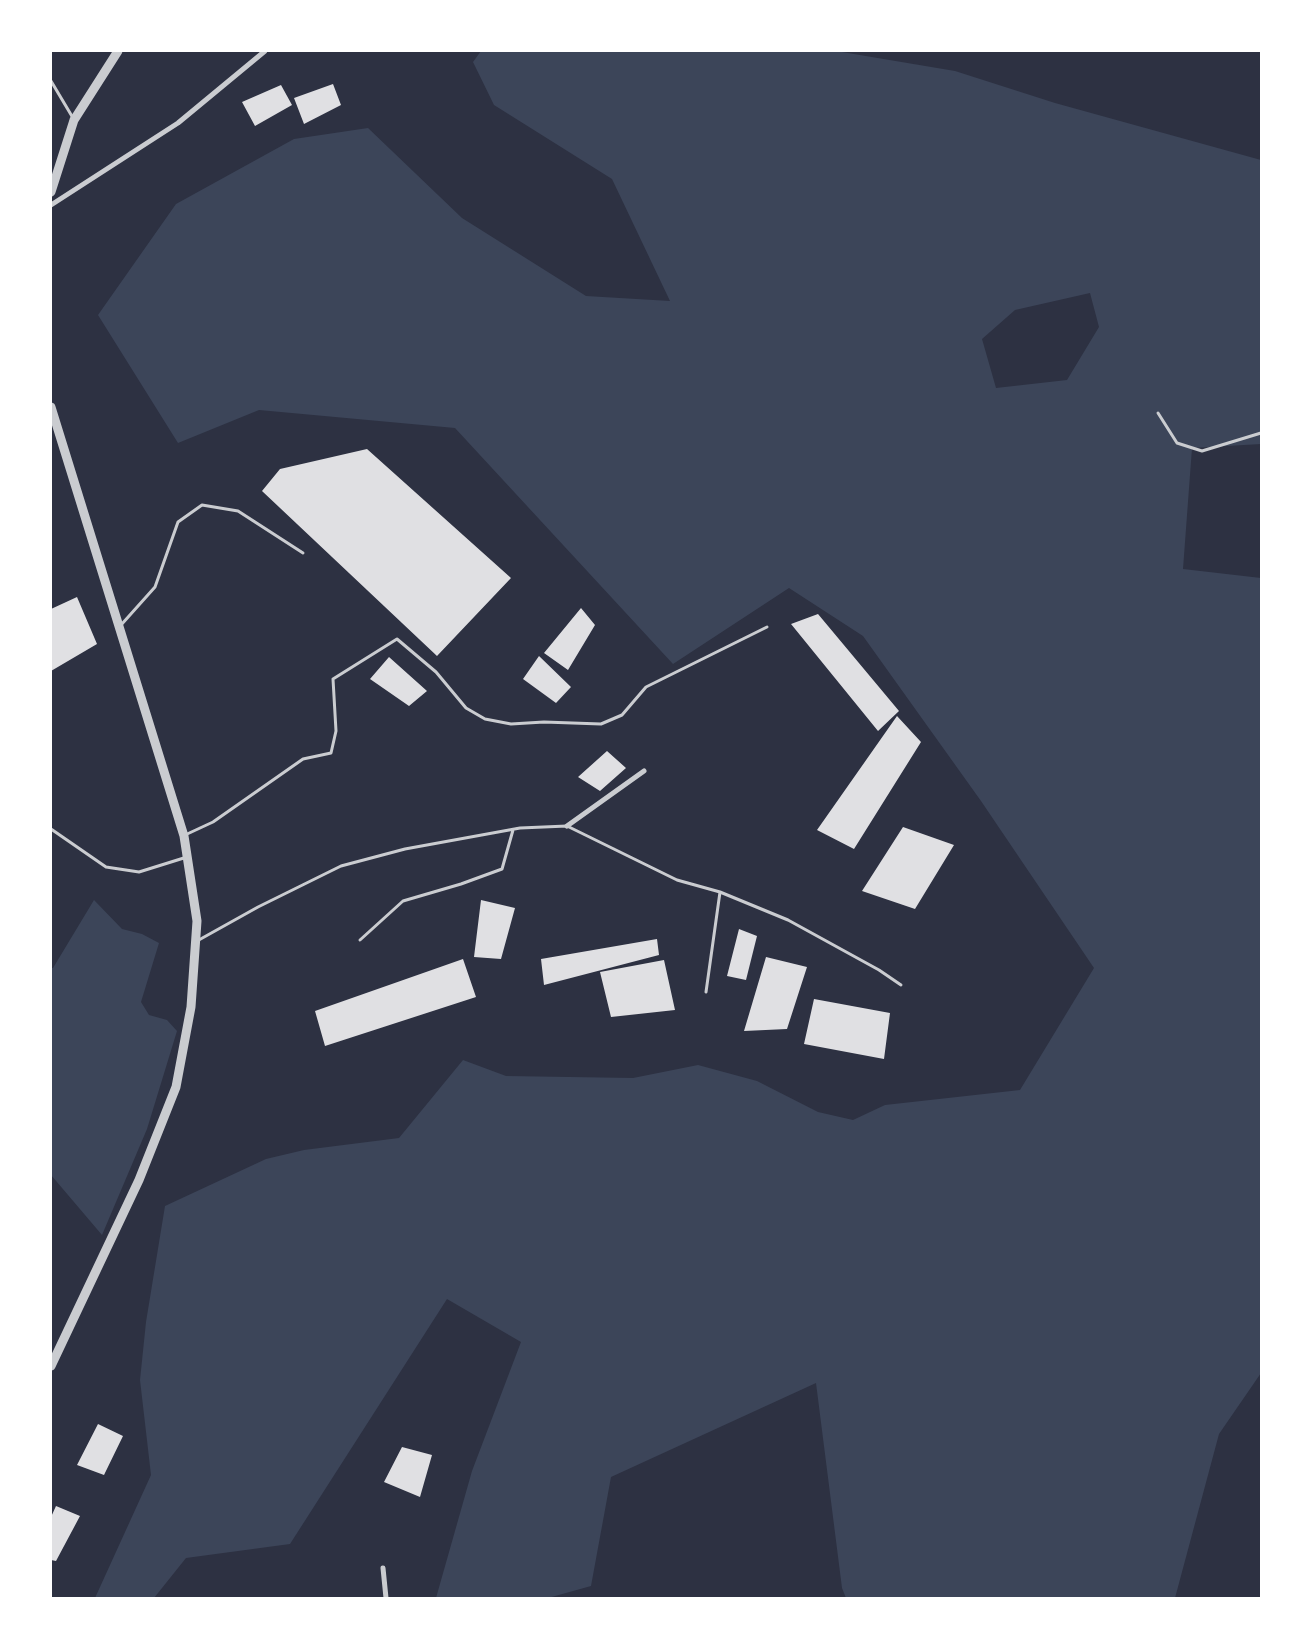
<!DOCTYPE html>
<html>
<head>
<meta charset="utf-8">
<style>
  body { margin:0 }
  #map { position:relative; width:1312px; height:1649px; overflow:hidden; background:#2d3142; font-family:Commissioner,sans-serif }
  canvas { display:block }
  .frame { position:absolute; inset:0; border:52px solid #fff; pointer-events:none }
</style>
</head>
<body>
<div id="map">
<canvas width="1312" height="1649"></canvas>
<div class="frame"></div>
</div>
<script>
const g = document.querySelector('canvas').getContext('2d');
g.lineJoin = 'round';
function fill(path, color) { g.fillStyle = color; g.fill(path, 'evenodd'); }
const toPath = rows => new Path2D(rows.map(r => 'M' + r).join(''));
function strokePath(path, color, width, dash) { g.strokeStyle = color; g.lineWidth = width; g.lineCap = dash ? 'butt' : 'round'; g.setLineDash(dash || []); g.stroke(path); }
fill(toPath([
  [481,51,836,51,955,71,1055,103,1261,160,1261,444,1192,448,1183,569,1261,578,1261,1373,1219,1434,1175,1598,846,1598,842,1588,816,1383,611,1477,591,1586,548,1598,436,1598,472,1471,521,1342,447,1299,290,1544,186,1558,154,1598,95,1598,151,1475,140,1380,146,1322,165,1206,266,1159,304,1150,399,1138,463,1060,506,1076,633,1078,698,1065,757,1081,818,1112,853,1120,885,1105,1020,1090,1094,968,981,801,863,636,789,588,673,664,455,428,259,410,178,443,98,315,176,204,294,139,368,128,462,218,586,296,670,301,612,179,494,105,473,62],
  [1090,293,1099,327,1067,380,996,388,982,339,1015,310],
  [94,900,122,929,142,934,159,943,141,1002,149,1015,167,1020,177,1031,147,1129,102,1235,51,1175,51,968,53,968]
]), '#3c4559');
fill(toPath([
  [333,84,341,105,304,124,294,98],
  [281,85,292,105,255,126,242,102],
  [367,449,511,578,437,656,262,491,280,469],
  [77,597,97,644,51,671,51,609],
  [581,608,595,625,568,670,544,653],
  [818,614,899,711,878,731,791,624],
  [539,656,571,687,556,703,523,679],
  [389,657,427,691,409,706,370,679],
  [897,716,921,742,854,849,817,830],
  [607,751,626,768,600,791,578,777],
  [903,827,954,845,915,909,862,891],
  [481,900,515,908,501,959,474,957],
  [739,929,757,936,746,980,727,976],
  [657,939,659,955,544,985,541,959],
  [766,957,807,967,787,1029,744,1031],
  [463,959,476,997,325,1046,315,1011],
  [664,960,675,1010,611,1017,600,972],
  [814,999,890,1013,884,1059,804,1044],
  [98,1424,123,1436,104,1475,77,1465],
  [402,1447,432,1455,420,1497,384,1482],
  [56,1506,80,1516,56,1561,51,1560,51,1517]
]), '#e0e0e3');
strokePath(toPath([
  [51,81,73,118],
  [1158,413,1177,443,1202,451,1261,433],
  [121,625,155,587,178,522,202,505,238,511,303,553],
  [51,829,106,867,139,872,187,857],
  [185,835,213,822,303,759,331,753,336,731,333,679,397,639,436,672,466,708,485,719,511,724,544,722,601,724,622,715,646,687,767,627],
  [360,940,403,901,461,884,502,869,513,830],
  [197,941,258,907,341,866,405,849,520,828,567,826,677,880,720,892,788,920,879,970,901,985],
  [706,992,720,892]
]), '#caccd0', 3);
strokePath(toPath([
  [51,205,178,123,265,51],
  [567,826,644,771],
  [383,1568,386,1598]
]), '#caccd0', 5);
strokePath(toPath([
  [51,192,74,120,118,51],
  [51,407,184,836,197,921,191,1007,176,1087,139,1180,51,1366]
]), '#caccd0', 9);
</script>
</body>
</html>
